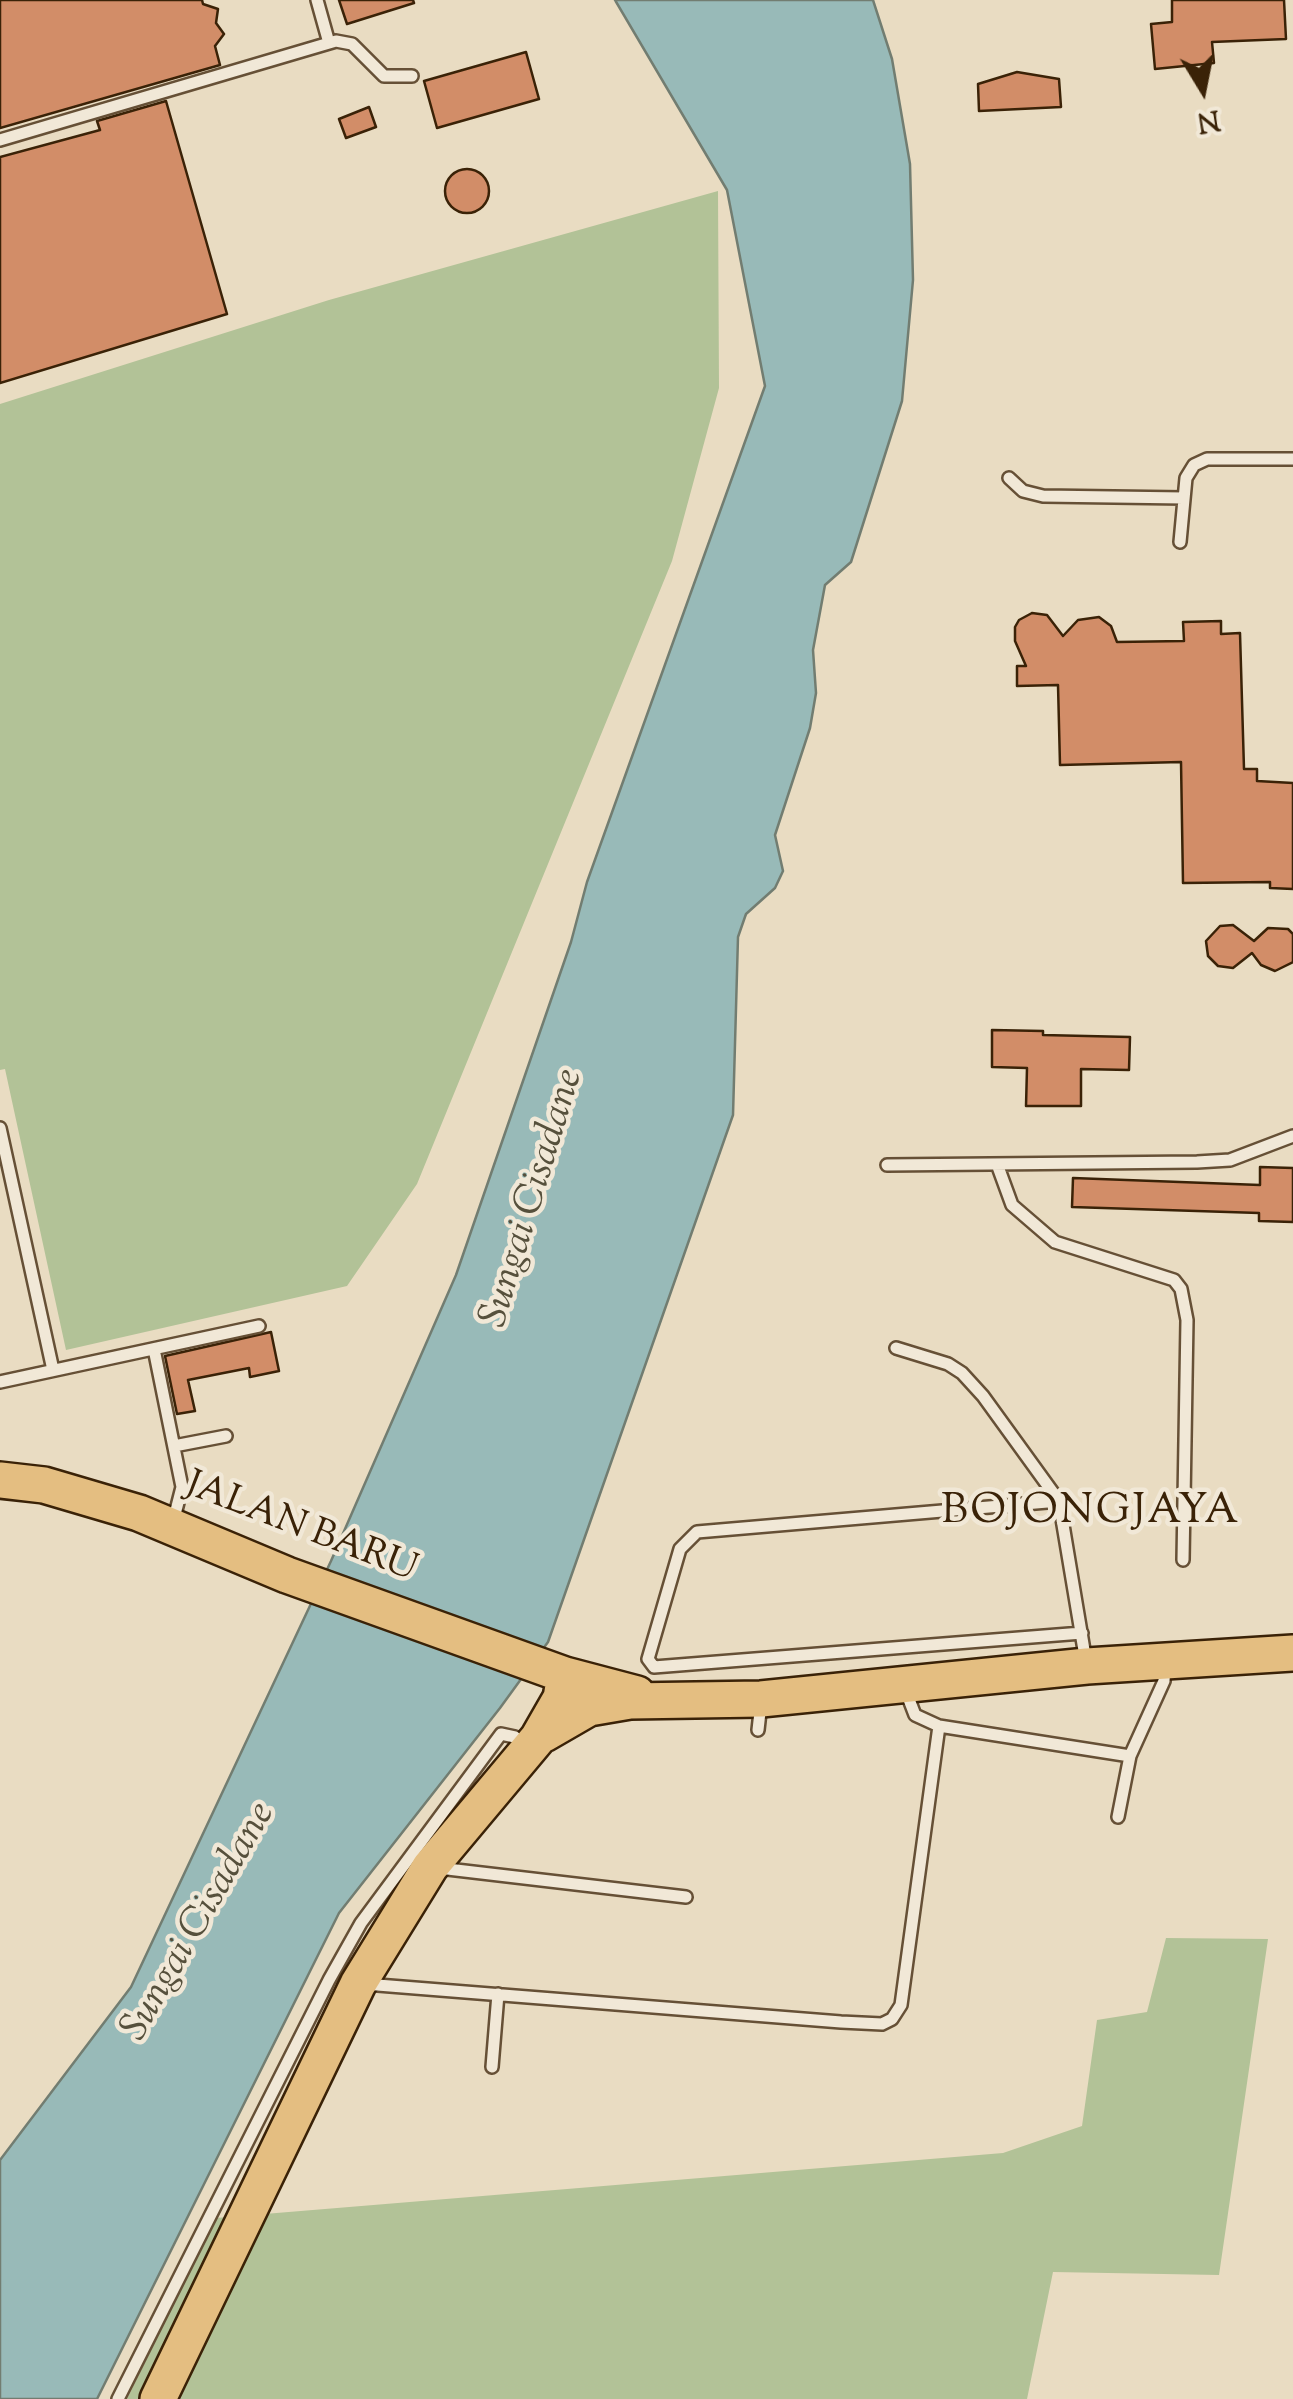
<!DOCTYPE html>
<html>
<head>
<meta charset="utf-8">
<style>
  body { margin:0 }
  #map { position:relative; width:1293px; height:2399px; overflow:hidden; background:#e9dcc2; font-family:"Sorts Mill Goudy",serif }
  canvas { display:block }
  .north { position:absolute; left:1153px; top:40px; width:100px; height:100px; -webkit-text-stroke:8px #f1e8d7; paint-order:stroke; rotate:170deg; font-size:28px; font-weight:700; line-height:40px; text-align:center; color:#3a2207 }
  .north::after { content:''; display:block; margin:auto; width:35px; height:45px; background:#3a2207; clip-path:polygon(50% 0,100% 100%,50% 72%,0 100%) }
</style>
</head>
<body>
<div id="map">
<canvas width="1293" height="2399"></canvas>
<div class="north">N</div>
</div>
<script>
const g = document.querySelector('canvas').getContext('2d');
g.lineJoin = 'round';
function fill(path, color) { g.fillStyle = color; g.fill(path, 'evenodd'); }
const toPath = rows => new Path2D(rows.map(r => 'M' + r).join(''));
function strokePath(path, color, width, dash) { g.strokeStyle = color; g.lineWidth = width; g.lineCap = dash ? 'butt' : 'round'; g.setLineDash(dash || []); g.stroke(path); }
function write(font, color, halo, rows, align = 'center') {
  g.font = font + ' "Sorts Mill Goudy",serif'; g.lineWidth = 9; g.setLineDash([]); g.textBaseline = 'middle'; g.strokeStyle = halo; g.fillStyle = color; for (const [text, x, y, turn = 0] of rows) {
    g.save(); g.translate(x, y); g.rotate((+turn || 0) * Math.PI / 180); g.textAlign = isNaN(turn) ? turn : align; if (halo) g.strokeText(text, 0, 0); g.fillText(text, 0, 0); g.restore();
  }
}
fill(toPath([
  [718,191,719,388,672,561,417,1184,347,1286,66,1350,5,1069,0,1070,0,404,329,300],
  [1166,1938,1268,1939,1219,2275,1053,2272,1027,2399,127,2399,216,2218,1003,2153,1082,2126,1097,2020,1147,2012]
]), '#b2c297');
const water = toPath([
  [615,0,873,0,892,59,910,164,913,280,902,401,851,562,825,585,813,650,816,693,810,728,775,835,783,871,775,888,746,914,738,937,733,1115,548,1642,500,1708,339,1913,97,2399,0,2399,0,2160,131,1987,331,1561,456,1275,571,942,587,882,765,386,727,190,615,0]
]);
fill(water, '#98bab8');
strokePath(water, '#727d71', 2.5);
const building = toPath([
  [0,0,202,0,203,4,218,9,216,23,224,34,215,46,220,65,0,128,0,0],
  [339,0,413,0,414,3,347,24,339,0],
  [1172,0,1284,0,1286,39,1212,42,1214,63,1155,69,1151,24,1172,22,1172,0],
  [526,52,539,99,437,128,424,81,526,52],
  [1017,72,1059,79,1061,107,979,111,978,84,1017,72],
  [166,101,227,314,0,383,0,157,100,130,97,121,166,101],
  [369,107,376,127,346,138,339,119,369,107],
  '445 191a22 22 0 1 1 44 0a22 22 0 1 1-44 0Z',
  [1032,613,1047,615,1063,636,1078,620,1099,617,1111,626,1117,642,1184,641,1183,622,1221,621,1221,634,1240,633,1244,769,1257,769,1257,781,1293,783,1293,889,1270,888,1270,882,1183,883,1181,762,1060,765,1058,685,1017,686,1017,666,1026,666,1015,641,1015,627,1019,620,1032,613],
  [1233,925,1254,941,1268,928,1288,929,1293,934,1293,962,1275,971,1261,965,1252,953,1233,968,1218,966,1208,956,1206,941,1220,926,1233,925],
  [992,1030,1043,1031,1043,1035,1130,1037,1129,1070,1081,1069,1081,1106,1026,1106,1027,1068,992,1067,992,1030],
  [1260,1167,1293,1168,1293,1222,1259,1221,1259,1213,1072,1207,1073,1178,1260,1185,1260,1167],
  [271,1332,279,1371,250,1377,249,1368,188,1380,195,1411,177,1414,165,1356,271,1332]
]);
fill(building, '#d28d68');
strokePath(building, '#3a2207', 2.5);
const service = toPath([
  [317,0,329,43],
  [0,140,336,41,352,44,384,76,412,76],
  [1009,478,1023,491,1043,496,1184,498],
  [1180,542,1186,478,1194,465,1207,459,1293,459],
  [0,1128,53,1370],
  [997,1164,1012,1205,1055,1242,1174,1280,1181,1289,1187,1320,1183,1560],
  [887,1165,1197,1162,1230,1160,1293,1136],
  [896,1348,948,1364,962,1373,983,1396,1059,1501,1086,1662],
  [154,1349,182,1487,173,1522],
  [0,1382,259,1326],
  [174,1446,226,1436],
  [1059,1501,697,1532,680,1549,648,1659,654,1667,1082,1633],
  [939,1726,1130,1756,1164,1681,1165,1664],
  [758,1730,761,1703],
  [1118,1817,1130,1756],
  [439,1868,686,1897],
  [365,1984,841,2022,882,2024,892,2019,901,2005,939,1726,915,1715,905,1689],
  [492,2067,498,1994],
  [118,2399,329,1980,361,1923,501,1734,515,1737,526,1747]
]);
const primary = toPath([
  [0,1480,44,1485,139,1513,287,1575,565,1675,637,1694],
  [544,1734,589,1708,630,1701,761,1699,1087,1666,1293,1653],
  [158,2399,358,1984,430,1867,538,1738,561,1698,565,1675]
]);
strokePath(service, '#665036', 16);
strokePath(primary, '#3a2207', 40);
strokePath(service, '#f1e8d7', 11);
strokePath(primary, '#e4be81', 35);
write('38px', '#3a2207', '#f1e8d7', [
  ["JALAN BARU",300,1530,21]
]);
write('italic 40px', '#56503c', '#f1e8d7', [
  ["Sungai Cisadane",535,1199,-73],
  ["Sungai Cisadane",201,1923,-60]
]);
g.letterSpacing = '2.5px';
write('42px', '#3a2207', '#f1e8d7', [
  ["BOJONGJAYA",1091,1515]
]);
g.letterSpacing = '0px';
</script>
</body>
</html>
